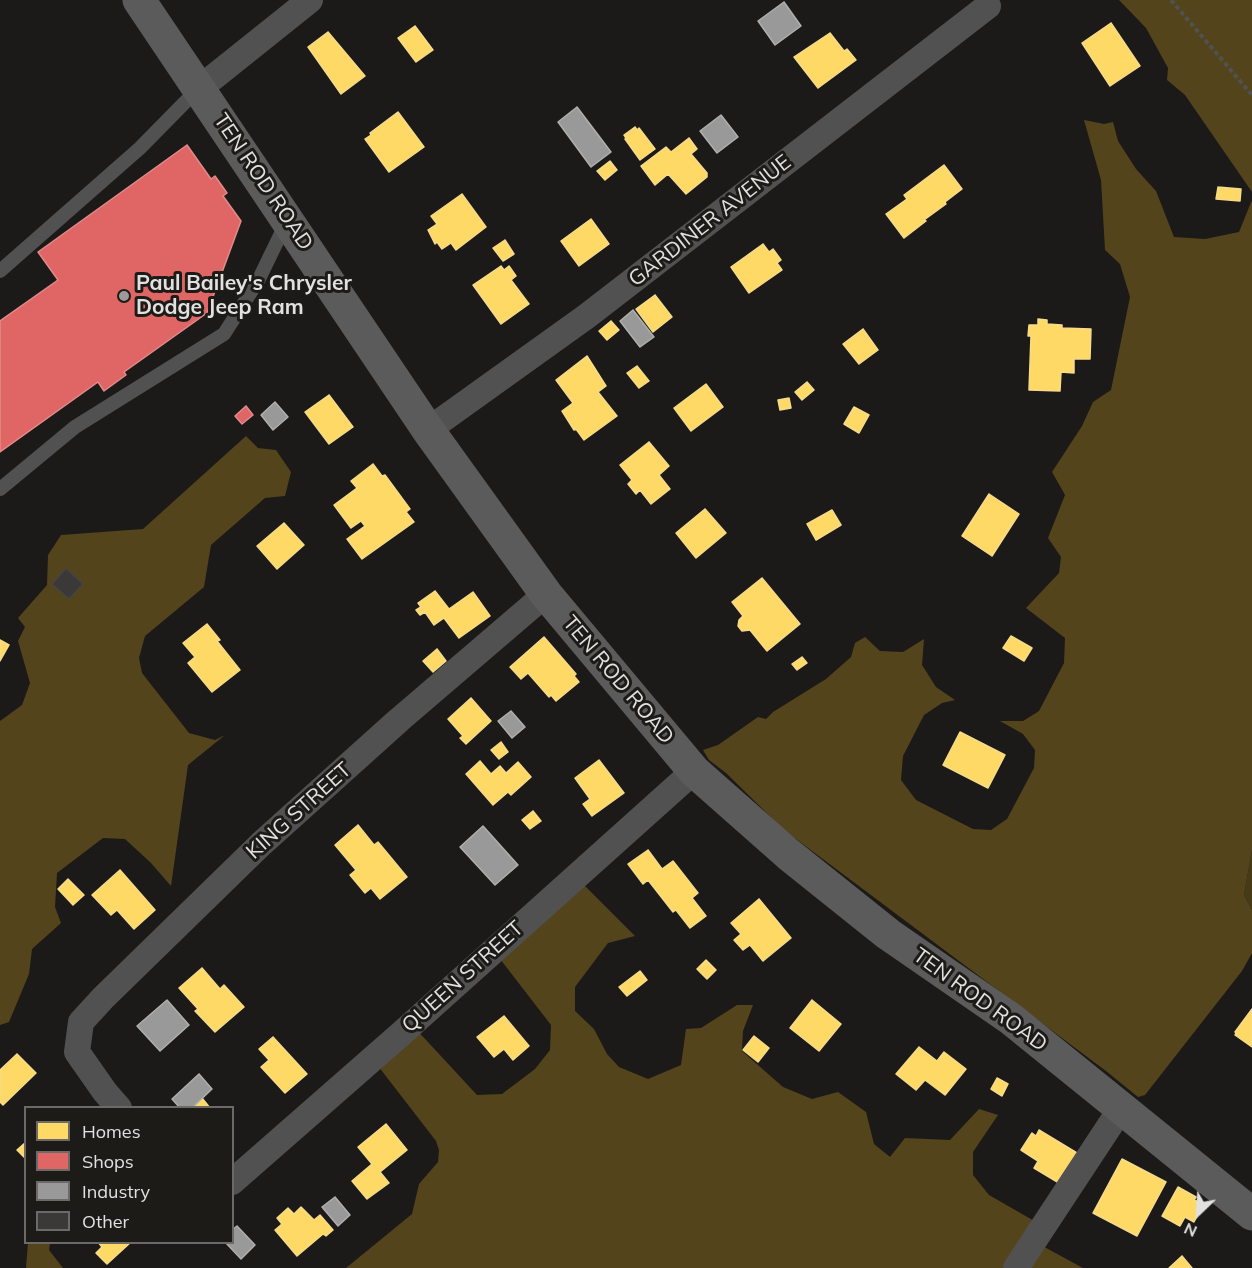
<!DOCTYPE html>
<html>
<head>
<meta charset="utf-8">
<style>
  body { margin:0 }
  #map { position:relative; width:1252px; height:1268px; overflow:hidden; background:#1b1a19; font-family:Mulish,sans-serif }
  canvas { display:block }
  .legend { position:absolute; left:24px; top:1106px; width:210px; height:138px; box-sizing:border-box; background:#1c1b18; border:2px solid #6b6a68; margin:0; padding:8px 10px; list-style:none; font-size:18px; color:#e2e1df }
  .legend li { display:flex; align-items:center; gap:12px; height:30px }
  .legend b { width:30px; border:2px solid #6b6a68 }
  .north { position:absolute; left:1168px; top:1184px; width:60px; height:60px; -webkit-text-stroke:4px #1c1b18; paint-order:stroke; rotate:205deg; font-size:16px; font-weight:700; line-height:24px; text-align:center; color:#e2e1df }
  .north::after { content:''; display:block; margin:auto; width:21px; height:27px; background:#e2e1df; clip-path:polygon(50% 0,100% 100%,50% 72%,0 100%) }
</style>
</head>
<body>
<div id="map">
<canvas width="1252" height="1268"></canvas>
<ul class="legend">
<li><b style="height:16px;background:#ffd966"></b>Homes</li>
<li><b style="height:16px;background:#e06666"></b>Shops</li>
<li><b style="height:16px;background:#999"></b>Industry</li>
<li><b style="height:16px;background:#3a3938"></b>Other</li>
</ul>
<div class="north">N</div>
</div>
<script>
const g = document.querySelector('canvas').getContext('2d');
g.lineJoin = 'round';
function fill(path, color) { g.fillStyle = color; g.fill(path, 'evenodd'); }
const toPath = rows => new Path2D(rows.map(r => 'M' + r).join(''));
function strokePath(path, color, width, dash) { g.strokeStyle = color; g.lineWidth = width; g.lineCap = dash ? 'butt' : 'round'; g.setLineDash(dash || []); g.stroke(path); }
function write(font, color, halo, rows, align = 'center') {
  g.font = font + ' Mulish,sans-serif'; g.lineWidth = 6; g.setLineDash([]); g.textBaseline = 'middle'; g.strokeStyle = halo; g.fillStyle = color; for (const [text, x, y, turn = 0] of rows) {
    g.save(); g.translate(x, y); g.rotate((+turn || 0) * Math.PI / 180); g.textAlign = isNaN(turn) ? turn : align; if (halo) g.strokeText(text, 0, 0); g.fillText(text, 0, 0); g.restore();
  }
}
fill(toPath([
  [1252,850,1252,910,1244,895]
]), '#463a17');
fill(toPath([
  [1119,0,1252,0,1252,192,1185,95,1167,80,1168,68,1146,28],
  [1084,120,1104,124,1113,122,1118,141,1136,169,1156,191,1174,237,1205,239,1239,232,1252,200,1252,850,1244,895,1252,910,1252,953,1242,971,1145,1095,1138,1097,1106,1071,784,830,726,773,709,760,703,750,718,745,758,717,766,719,773,712,826,679,851,657,855,643,865,637,880,651,903,652,924,639,922,665,936,687,955,700,942,703,924,715,903,756,901,780,916,800,973,829,991,830,1007,819,1034,768,1035,750,1023,734,1000,721,1023,721,1039,711,1064,663,1065,638,1026,608,1059,573,1061,557,1048,538,1065,495,1052,472,1082,426,1093,402,1111,390,1130,297,1120,264,1105,250,1101,180],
  [246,436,258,448,276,450,291,472,285,496,265,498,211,545,204,587,145,636,139,658,142,673,189,733,215,740,225,735,188,765,171,886,151,863,125,839,103,838,57,873,55,907,61,923,32,949,29,974,9,1022,0,1025,0,721,22,705,30,683,18,641,25,627,18,618,47,585,48,555,61,535,143,529],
  [578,879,635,936,608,943,575,987,575,1011,594,1029,607,1054,619,1067,648,1079,681,1065,686,1029,701,1028,737,1005,753,1005,743,1031,742,1051,783,1087,812,1099,838,1092,866,1112,874,1144,890,1157,905,1138,950,1140,979,1109,998,1115,973,1152,973,1175,989,1195,1043,1226,1037,1243,1083,1268,346,1268,412,1214,419,1184,438,1162,439,1150,436,1141,375,1062,414,1027,477,1095,502,1094,535,1069,550,1050,551,1025,497,955],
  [28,1243,50,1243,49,1250,63,1268,26,1268]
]), '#53441c');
const homes = toPath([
  [1111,23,1140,66,1110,86,1082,43,1111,23],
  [415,26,433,50,416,62,398,38,415,26],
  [328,32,365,76,341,94,308,47,328,32],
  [830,33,844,51,847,49,856,60,818,88,794,57,830,33],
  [398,112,424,147,389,172,365,139,371,135,370,133,398,112],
  [635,127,637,130,639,128,655,149,640,160,625,139,626,138,624,135,635,127],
  [689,138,697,149,691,154,707,173,707,177,686,194,668,174,655,185,641,166,666,147,671,152,689,138],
  [610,161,617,170,605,180,597,171,610,161],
  [944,165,962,189,945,202,946,204,924,220,926,221,904,238,886,214,907,199,904,195,944,165],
  [1218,187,1241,189,1240,201,1216,199,1218,187],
  [462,194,486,227,456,250,451,243,442,249,437,242,435,244,428,230,437,224,431,216,462,194],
  [591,219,609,244,579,266,561,241,591,219],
  [505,240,514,254,503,261,493,248,505,240],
  [763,244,769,252,773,249,781,260,777,263,782,270,749,293,731,267,763,244],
  [501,266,504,270,509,266,516,276,511,280,529,304,501,324,473,285,501,266],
  [655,295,672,317,653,332,636,309,655,295],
  [1038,319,1047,320,1047,324,1062,325,1062,328,1091,329,1090,359,1074,359,1074,373,1061,372,1060,391,1029,390,1031,336,1028,336,1029,325,1038,325,1038,319],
  [611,321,619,330,607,340,599,331,611,321],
  [863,329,878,350,859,364,843,344,863,329],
  [587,356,606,386,598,392,617,416,584,440,576,429,574,430,562,411,573,403,556,380,587,356],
  [637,366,649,381,639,388,627,373,637,366],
  [807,382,814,390,802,400,795,392,807,382],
  [706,384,723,407,691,431,674,408,706,384],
  [329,395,353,427,329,444,305,412,329,395],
  [789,398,791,408,780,410,778,400,789,398],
  [854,407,869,415,859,433,844,424,854,407],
  [649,442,669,466,659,475,670,489,651,504,640,490,636,494,628,484,632,480,620,465,649,442],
  [373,464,382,476,385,475,410,509,406,512,414,522,362,559,347,539,365,526,361,521,351,528,334,505,357,488,351,481,373,464],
  [989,494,1019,514,992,556,962,536,989,494],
  [705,509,726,533,696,558,676,533,705,509],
  [832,510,841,525,816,540,807,524,832,510],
  [284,523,304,545,277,569,257,546,284,523],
  [762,578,800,624,767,651,750,630,742,631,738,626,739,620,743,616,732,602,762,578],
  [435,591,449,609,473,592,490,616,459,638,444,618,434,625,425,612,420,615,416,610,421,607,418,603,435,591],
  [207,624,220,640,217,641,240,670,212,692,188,663,195,657,183,643,207,624],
  [1011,636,1032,648,1024,661,1003,648,1011,636],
  [544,637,576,674,574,676,579,682,556,701,551,695,549,697,528,673,521,679,510,667,544,637],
  [0,640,9,645,0,661,0,640],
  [437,649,446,661,433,672,423,661,437,649],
  [802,657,807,663,797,670,792,664,802,657],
  [471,698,491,721,466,744,460,738,463,736,448,719,471,698],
  [960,732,1005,755,988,788,943,765,960,732],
  [501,742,508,752,499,759,491,750,501,742],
  [599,760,624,793,592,816,583,804,590,799,575,778,599,760],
  [480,761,491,774,500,766,506,773,518,762,531,777,511,795,508,792,493,805,466,774,480,761],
  [533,811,541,821,530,829,522,820,533,811],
  [358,825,374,845,378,842,407,877,380,899,371,888,365,893,350,875,356,870,335,845,358,825],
  [648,850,662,869,673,861,698,893,692,898,706,916,690,928,676,910,673,912,648,880,643,884,628,864,648,850],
  [120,870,155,910,134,929,117,910,111,915,92,895,120,870],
  [68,879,84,895,73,905,58,889,68,879],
  [759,899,791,938,763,961,750,945,743,950,734,940,741,934,731,923,759,899],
  [706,960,716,970,707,979,697,969,706,960],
  [202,968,220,989,224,985,244,1007,215,1032,195,1011,198,1009,179,988,202,968],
  [640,971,647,980,627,996,619,987,640,971],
  [812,1000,841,1024,819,1051,790,1028,812,1000],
  [1252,1009,1252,1047,1235,1035,1236,1033,1235,1032,1252,1009],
  [504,1016,529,1046,513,1060,504,1049,494,1057,477,1037,504,1016],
  [754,1036,769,1048,758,1062,743,1050,754,1036],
  [273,1037,307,1074,285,1093,261,1067,269,1060,259,1049,273,1037],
  [919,1047,937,1061,944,1052,966,1069,945,1095,925,1080,916,1090,896,1074,919,1047],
  [17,1054,36,1073,3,1105,0,1102,0,1070,17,1054],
  [997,1078,1008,1084,1002,1096,991,1089,997,1078],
  [202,1098,210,1108,192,1108,202,1098],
  [386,1124,407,1150,380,1172,389,1183,367,1199,352,1181,372,1164,358,1147,386,1124],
  [1039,1130,1077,1153,1059,1183,1034,1168,1038,1161,1021,1150,1032,1133,1036,1136,1039,1130],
  [26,1142,26,1159,17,1150,26,1142],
  [1122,1159,1166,1182,1137,1236,1093,1213,1122,1159],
  [1178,1187,1196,1197,1194,1200,1203,1204,1194,1222,1185,1217,1180,1226,1162,1216,1178,1187],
  [301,1207,314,1220,320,1215,333,1230,326,1236,323,1234,297,1256,275,1230,282,1224,277,1218,288,1208,294,1214,301,1207],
  [98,1242,131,1242,107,1264,96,1253,102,1247,98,1242],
  [1182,1256,1192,1268,1169,1268,1182,1256]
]);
fill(homes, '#ffd966');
strokePath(homes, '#f6db8a', 1.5);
const shops = toPath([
  [187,145,211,179,215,176,227,193,223,196,241,221,207,313,124,372,126,375,104,391,98,382,0,452,0,321,58,280,38,252,187,145],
  [246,406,253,415,242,424,235,416,246,406]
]);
fill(shops, '#e06666');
strokePath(shops, '#e18b8a', 1.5);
const industry = toPath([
  [784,2,801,26,775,45,758,21,784,2],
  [577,107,611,152,591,167,558,122,577,107],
  [721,115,738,137,717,153,700,131,721,115],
  [633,310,654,337,640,347,620,321,633,310],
  [275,402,288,417,273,430,261,415,275,402],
  [511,711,525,727,512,738,498,721,511,711],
  [483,826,518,865,495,885,460,847,483,826],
  [167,1000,189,1025,160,1051,137,1026,167,1000],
  [199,1074,212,1089,192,1108,180,1108,172,1099,199,1074],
  [335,1197,350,1215,338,1226,322,1207,335,1197],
  [237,1226,255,1245,241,1259,225,1242,232,1242,232,1230,237,1226]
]);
fill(industry, '#999');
strokePath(industry, '#afafae', 1.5);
const building = toPath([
  [66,568,83,584,69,599,52,584,66,568]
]);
fill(building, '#3a3938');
strokePath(building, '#464544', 1.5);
strokePath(toPath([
  [1171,0,1252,95]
]), '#515151', 4, [4.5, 3]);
strokePath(toPath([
  [0,271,140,148,198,89],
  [0,489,75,427,224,334,258,281,287,221]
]), '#515151', 14);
strokePath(toPath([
  [200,88,310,0],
  [428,430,587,316,988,6],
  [119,1108,105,1092,77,1052,81,1022,103,998,261,844,399,720,546,594],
  [232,1182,402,1033,694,771],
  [1016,1268,1122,1107]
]), '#515151', 26);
strokePath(toPath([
  [139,0,428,430,546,594,694,771,788,854,888,934,1011,1019,1252,1214]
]), '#5c5b5b', 33);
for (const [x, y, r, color] of [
  [124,296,6,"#9c9b9a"]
]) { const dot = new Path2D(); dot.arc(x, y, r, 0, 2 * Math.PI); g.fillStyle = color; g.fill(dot); strokePath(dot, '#1c1b18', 2); }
write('21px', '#e2e1df', '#1c1b18', [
  ["TEN ROD ROAD",263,182,56],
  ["GARDINER AVENUE",710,221,-38],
  ["TEN ROD ROAD",618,680,50],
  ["KING STREET",299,811,-42],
  ["QUEEN STREET",463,977,-42],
  ["TEN ROD ROAD",980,1000,36]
]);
write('bold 21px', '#e2e1df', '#1c1b18', [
  ["Paul Bailey's Chrysler",136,284],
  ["Dodge Jeep Ram",136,308]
], 'left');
</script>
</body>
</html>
